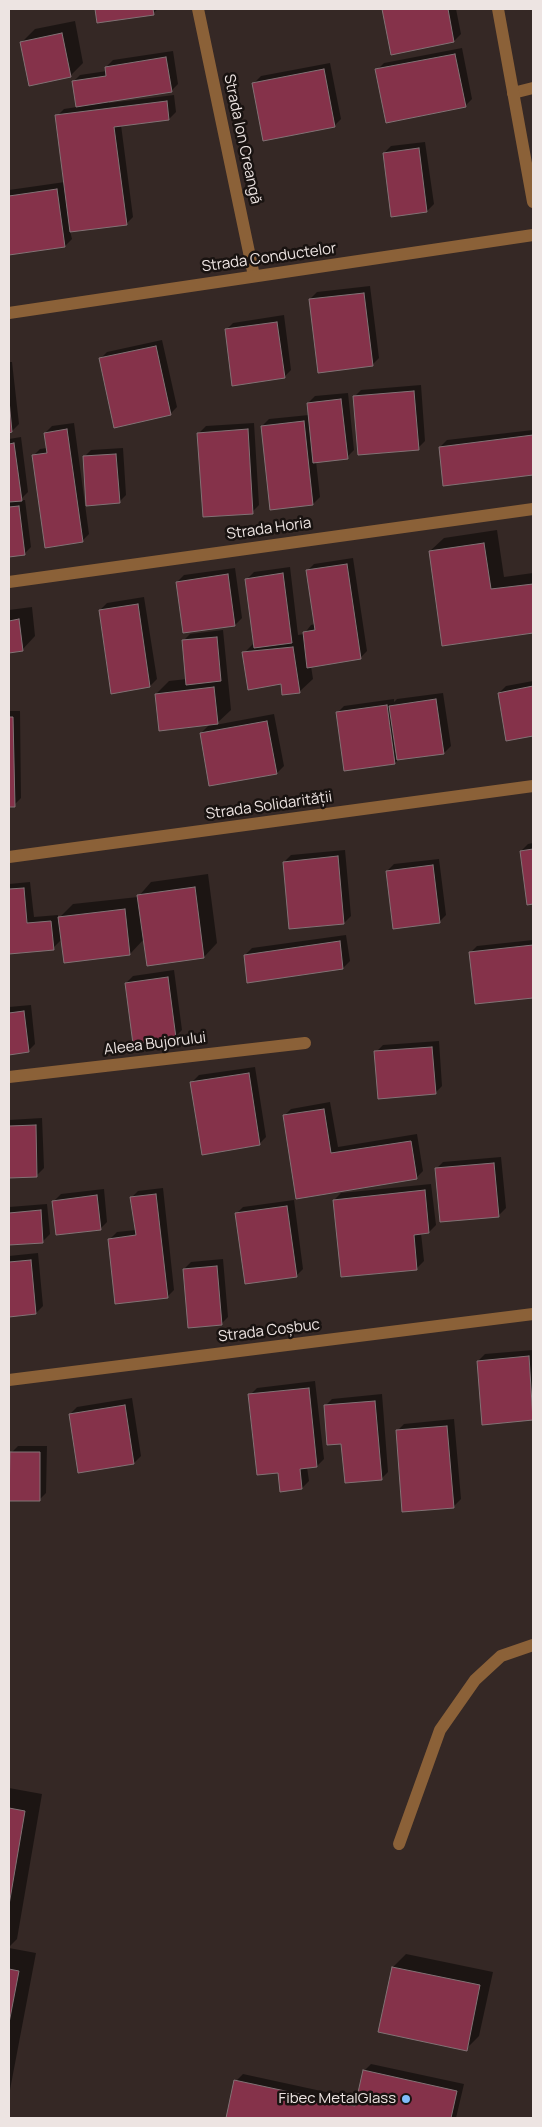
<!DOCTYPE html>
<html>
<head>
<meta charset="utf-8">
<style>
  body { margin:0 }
  #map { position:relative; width:542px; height:2127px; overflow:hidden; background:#352825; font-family:Manrope,sans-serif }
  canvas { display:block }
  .frame { position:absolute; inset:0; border:10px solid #ede4e2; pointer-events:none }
</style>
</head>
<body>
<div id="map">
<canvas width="542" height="2127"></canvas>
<div class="frame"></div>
</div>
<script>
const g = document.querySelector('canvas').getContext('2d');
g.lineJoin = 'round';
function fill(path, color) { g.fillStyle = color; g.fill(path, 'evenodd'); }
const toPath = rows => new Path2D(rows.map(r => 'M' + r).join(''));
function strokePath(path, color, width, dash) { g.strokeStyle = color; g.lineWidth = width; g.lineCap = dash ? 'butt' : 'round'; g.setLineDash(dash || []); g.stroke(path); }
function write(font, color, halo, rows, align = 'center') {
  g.font = font + ' Manrope,sans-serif'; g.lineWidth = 5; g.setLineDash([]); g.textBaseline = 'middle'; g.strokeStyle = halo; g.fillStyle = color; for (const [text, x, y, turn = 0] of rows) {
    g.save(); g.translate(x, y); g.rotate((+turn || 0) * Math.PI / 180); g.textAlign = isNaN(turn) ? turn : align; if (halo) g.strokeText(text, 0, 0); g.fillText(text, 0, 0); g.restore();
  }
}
fill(toPath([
  [96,9,158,9,153,13,98,22],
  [383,9,456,9,461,34,454,41,392,53],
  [75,21,83,63,70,76,22,42,35,29],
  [462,48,472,99,465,106,377,70,384,63],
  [173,51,178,84,171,91,109,101,109,103,174,95,176,112,169,119,121,125,133,217,126,224,70,231,72,239,65,246,9,254,9,190,65,182,57,116,64,109,77,107,73,82,80,75,107,71,106,67,113,60],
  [330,63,341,119,334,126,254,83,261,76],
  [425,142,434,204,427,211,384,153,391,146],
  [370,286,379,358,372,365,310,299,317,292],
  [284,315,291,370,284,377,226,330,233,323],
  [162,340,177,407,170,414,100,359,107,352],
  [9,362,12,362,19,424,12,431,9,431],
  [421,385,425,441,418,448,354,397,361,390],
  [348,393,354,450,347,457,316,461,320,497,313,504,262,426,269,419,309,415,308,403,315,396],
  [74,423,89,534,82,541,33,456,40,449,47,448,45,433,52,426],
  [254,423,259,505,252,512,199,433,206,426],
  [533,430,533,474,444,485,440,447,447,440],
  [21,437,28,492,20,500,25,500,31,547,24,554,9,556,9,439],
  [123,448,126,495,119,502,84,457,91,450],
  [497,530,504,577,533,573,533,632,443,645,430,551,444,538],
  [353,558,367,651,360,658,311,666,313,679,299,692,282,683,244,653,255,642,247,579,254,572,290,567,298,635,304,634,311,625,315,624,307,571,314,564],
  [235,568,242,618,235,625,177,582,184,575],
  [144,597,157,679,150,686,100,610,107,603],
  [32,607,35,636,22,650,9,651,9,610],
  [223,630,231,710,215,725,274,714,284,766,277,773,201,733,210,724,156,694,169,681,187,679,183,641,190,634],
  [533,681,533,735,507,740,499,693,506,686],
  [443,693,451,746,444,753,399,759,395,763,337,713,344,706,394,699,394,702,397,699],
  [9,711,20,711,21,798,14,805,9,805],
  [533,843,533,903,528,904,521,851,528,844],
  [345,850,351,916,344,923,284,862,291,855],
  [439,859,446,915,439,922,387,871,394,864],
  [208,874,217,943,204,957,148,964,144,939,130,954,62,939,53,948,9,953,9,884,30,882,34,917,58,915,58,919,73,904,138,897,151,882],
  [346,935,350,961,343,968,245,955,252,948],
  [533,940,533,996,476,1003,470,953,477,946],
  [174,970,182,1030,175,1037,126,983,133,976],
  [31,1005,35,1044,28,1051,9,1053,9,1007],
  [439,1041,442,1086,435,1093,376,1052,383,1045],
  [255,1067,266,1137,259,1144,192,1082,199,1075],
  [330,1102,338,1147,417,1134,423,1171,416,1178,297,1198,284,1116,291,1109],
  [42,1118,44,1168,37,1175,9,1176,9,1120],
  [501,1157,506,1208,499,1215,436,1169,443,1162],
  [431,1184,436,1225,429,1232,421,1233,424,1261,417,1268,334,1200,341,1193],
  [163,1188,174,1290,167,1297,110,1239,117,1232,136,1230,131,1198,138,1191],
  [104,1189,107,1222,100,1229,54,1201,61,1194],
  [294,1200,303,1269,296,1276,236,1214,243,1207],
  [47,1204,50,1234,43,1241,9,1244,9,1207],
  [38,1253,43,1306,36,1313,9,1316,9,1256],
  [223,1259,228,1317,221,1324,184,1269,191,1262],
  [533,1350,533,1419,483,1424,478,1361,485,1354],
  [315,1381,324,1459,317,1466,307,1467,309,1481,302,1488,279,1472,250,1395,257,1388],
  [382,1394,388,1472,381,1479,343,1442,325,1406,332,1399],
  [132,1398,141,1456,134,1463,70,1414,77,1407],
  [454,1419,461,1499,454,1506,397,1431,404,1424],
  [18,1446,47,1446,46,1493,39,1500,11,1453],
  [9,1788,42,1794,17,1939,9,1947],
  [9,1948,36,1953,9,2095],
  [406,1954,493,1972,479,2036,466,2049,393,1967],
  [371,2064,464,2084,456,2118,227,2118,236,2081,243,2074,358,2099,364,2071]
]), '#0007');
const building = toPath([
  [95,9,153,9,154,15,97,23,95,9],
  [382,9,448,9,454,42,391,55,382,9],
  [62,33,71,77,29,86,20,42,62,33],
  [455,54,466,107,386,123,375,69,455,54],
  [166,57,172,92,76,107,72,81,106,76,105,67,166,57],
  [324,69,335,127,263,141,252,83,324,69],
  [167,101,169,120,114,127,127,225,70,232,55,115,167,101],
  [419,148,427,212,391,217,383,153,419,148],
  [57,189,65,247,9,255,9,196,57,189],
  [364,293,373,366,318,373,309,299,364,293],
  [277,322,285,378,232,386,225,329,277,322],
  [156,346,171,415,114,428,99,358,156,346],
  [414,391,419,450,358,455,353,396,414,391],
  [341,399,348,459,313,463,307,403,341,399],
  [9,400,12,432,9,433,9,400],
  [304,421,313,505,270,510,261,426,304,421],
  [67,429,83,542,45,548,32,455,47,453,44,433,67,429],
  [248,429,253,514,203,517,197,433,248,429],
  [533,435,533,475,443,486,439,447,533,435],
  [14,443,22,501,9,502,9,444,14,443],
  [116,454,120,503,86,506,83,456,116,454],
  [19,506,25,555,9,557,9,507,19,506],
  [484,543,491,589,533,584,533,633,442,646,429,551,484,543],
  [347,564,361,659,307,668,303,632,315,630,306,570,347,564],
  [283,573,292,643,254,648,245,579,283,573],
  [228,574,235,626,183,633,176,582,228,574],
  [138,604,150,687,111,694,99,610,138,604],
  [19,619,23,651,9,653,9,621,19,619],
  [217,637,221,681,186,685,182,640,217,637],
  [293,647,300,693,282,695,281,684,248,690,242,652,293,647],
  [533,686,533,736,506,741,498,693,533,686],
  [214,687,218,724,159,731,155,694,214,687],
  [436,699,444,754,397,760,389,706,436,699],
  [387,705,395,764,344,771,336,712,387,705],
  [9,717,13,717,15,807,9,807,9,717],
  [267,721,277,774,209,786,200,733,267,721],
  [533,849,533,904,527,905,520,851,533,849],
  [338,856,344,924,289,929,283,862,338,856],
  [433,865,440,923,393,929,386,871,433,865],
  [195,887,204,958,147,966,137,895,195,887],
  [24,888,27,923,51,921,54,950,9,954,9,889,24,888],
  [125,909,130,955,64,963,58,917,125,909],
  [340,941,343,969,247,983,244,955,340,941],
  [533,945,533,998,475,1004,469,952,533,945],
  [168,977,176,1038,133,1044,125,983,168,977],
  [24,1011,29,1052,9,1055,9,1013,24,1011],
  [432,1047,436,1094,378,1099,374,1051,432,1047],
  [249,1073,260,1145,202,1155,190,1082,249,1073],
  [324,1109,331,1153,411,1141,417,1179,296,1199,283,1115,324,1109],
  [36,1125,37,1177,9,1178,9,1126,36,1125],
  [494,1163,499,1217,440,1222,435,1168,494,1163],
  [425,1190,429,1233,414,1235,417,1270,341,1277,333,1200,425,1190],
  [156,1194,168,1298,115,1304,108,1239,136,1235,130,1197,156,1194],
  [97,1195,101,1230,56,1235,52,1201,97,1195],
  [287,1206,297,1277,245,1284,235,1213,287,1206],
  [41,1210,43,1243,9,1245,9,1213,41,1210],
  [31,1260,36,1314,9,1317,9,1262,31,1260],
  [217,1266,222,1325,188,1328,183,1269,217,1266],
  [529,1356,533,1420,482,1425,477,1361,529,1356],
  [309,1388,317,1467,300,1469,302,1489,280,1492,278,1473,257,1475,248,1394,309,1388],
  [375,1401,382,1480,345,1483,341,1444,327,1445,324,1405,375,1401],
  [125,1405,134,1464,78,1473,69,1414,125,1405],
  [447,1426,454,1508,402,1512,396,1430,447,1426],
  [10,1452,40,1452,40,1501,9,1501,10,1452],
  [9,1808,25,1811,9,1905,9,1808],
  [392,1967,480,1985,467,2051,378,2032,392,1967],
  [9,1969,19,1971,9,2023,9,1969],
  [363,2070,457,2091,451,2118,226,2118,234,2080,355,2106,363,2070]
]);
fill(building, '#85324a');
strokePath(building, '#827275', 1);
strokePath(toPath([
  [399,1844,440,1730,475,1680,501,1656,533,1645]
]), '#8b6138', 12);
strokePath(toPath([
  [198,9,254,276],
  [513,93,533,88],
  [9,582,533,509],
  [9,857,533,786],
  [9,1077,305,1043],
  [9,1380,533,1314]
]), '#8b6138', 12);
strokePath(toPath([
  [498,9,533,202],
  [9,313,533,235]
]), '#8b6138', 12);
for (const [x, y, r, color] of [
  [406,2099,5,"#80bdfa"]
]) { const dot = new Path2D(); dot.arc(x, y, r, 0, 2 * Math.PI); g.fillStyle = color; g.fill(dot); strokePath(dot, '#191311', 2); }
write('15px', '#ede4e2', '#191311', [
  ["Strada Ion Creangă",242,139,78],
  ["Strada Conductelor",269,258,-8],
  ["Strada Horia",269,529,-8],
  ["Strada Solidarității",269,806,-8],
  ["Aleea Bujorului",155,1044,-7],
  ["Strada Coșbuc",269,1331,-7]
]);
write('15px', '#ede4e2', '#191311', [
  ["Fibec MetalGlass",396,2099]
], 'right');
</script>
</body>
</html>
